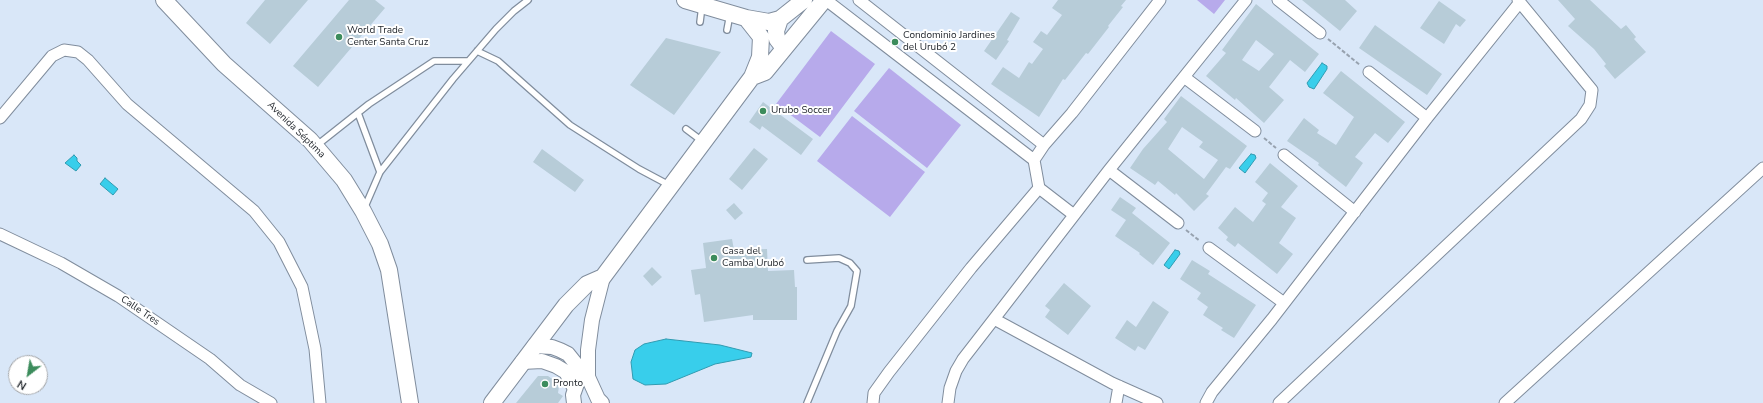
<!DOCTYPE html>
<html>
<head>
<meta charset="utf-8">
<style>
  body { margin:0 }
  #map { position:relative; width:1763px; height:403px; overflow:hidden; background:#d9e7f8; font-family:"Nunito Sans",sans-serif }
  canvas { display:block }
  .north { position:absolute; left:8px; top:355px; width:40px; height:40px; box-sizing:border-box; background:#fff; border:1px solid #a5a7aa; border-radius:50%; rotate:211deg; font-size:11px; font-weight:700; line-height:16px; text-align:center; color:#1f242a }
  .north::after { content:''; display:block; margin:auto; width:14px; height:18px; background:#3c8c5c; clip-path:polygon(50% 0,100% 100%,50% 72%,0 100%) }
</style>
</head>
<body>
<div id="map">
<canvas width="1763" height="403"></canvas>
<div class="north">N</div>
</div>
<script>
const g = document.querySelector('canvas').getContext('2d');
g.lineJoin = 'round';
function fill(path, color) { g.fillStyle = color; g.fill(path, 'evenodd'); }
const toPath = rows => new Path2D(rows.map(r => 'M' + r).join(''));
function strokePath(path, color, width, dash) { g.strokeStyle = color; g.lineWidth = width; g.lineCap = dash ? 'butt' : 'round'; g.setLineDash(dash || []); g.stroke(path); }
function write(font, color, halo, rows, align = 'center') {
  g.font = font + ' "Nunito Sans",sans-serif'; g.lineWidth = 4; g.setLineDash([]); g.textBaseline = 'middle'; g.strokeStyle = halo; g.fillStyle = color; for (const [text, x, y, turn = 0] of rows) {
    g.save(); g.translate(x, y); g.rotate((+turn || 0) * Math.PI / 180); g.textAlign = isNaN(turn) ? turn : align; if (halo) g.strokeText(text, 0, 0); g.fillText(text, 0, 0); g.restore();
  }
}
fill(toPath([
  [1197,0,1225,0,1214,14],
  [831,31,875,64,820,137,776,104],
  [889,68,961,125,927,168,854,111],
  [852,116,925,172,890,217,817,161]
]), '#b7aaeb');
const water = toPath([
  [1322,63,1327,66,1327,69,1314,89,1309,87,1307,83,1322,63],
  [1251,154,1255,155,1256,158,1245,173,1239,168,1251,154],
  [74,155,77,158,77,161,81,165,76,171,65,163,74,155],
  [105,178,118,189,113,195,100,184,105,178],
  [1175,250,1179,251,1180,254,1169,269,1164,265,1175,250],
  [666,339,720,345,752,353,751,357,715,364,666,384,645,385,633,379,631,362,635,350,644,344,666,339]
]);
fill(water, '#38ceeb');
strokePath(water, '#309bb1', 1);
fill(toPath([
  [265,0,308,0,270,44,246,23],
  [349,0,375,0,385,8,318,87,293,66],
  [1058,0,1126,0,1121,6,1123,7,1108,26,1109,27,1088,54,1086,53,1065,80,1063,79,1039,117,991,84,1003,67,1019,78,1029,62,1032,64,1043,49,1033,42,1041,31,1047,35,1062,15,1052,8],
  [1302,0,1345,0,1357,11,1340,31],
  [1558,0,1590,0,1621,29,1626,25,1636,37,1634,39,1646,52,1615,79,1604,66,1606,64,1594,49,1568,26,1575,19],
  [1439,1,1466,20,1460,27,1456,24,1444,44,1420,28],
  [1256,4,1319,54,1305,72,1290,60,1269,87,1284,100,1264,123,1236,98,1235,100,1206,76,1226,53,1222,50],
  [1256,40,1274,54,1259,71,1242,60],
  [1011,12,1020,18,1007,40,1009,41,996,60,984,51],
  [1375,25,1442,74,1427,95,1359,48],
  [666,38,721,52,674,115,630,85],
  [1341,71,1405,122,1388,143,1375,133,1355,157,1363,163,1346,187,1318,165,1319,163,1287,141,1304,118,1319,130,1317,133,1336,145,1354,117,1323,93],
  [1181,96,1247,146,1230,169,1226,167,1206,194,1209,196,1194,211,1176,193,1175,195,1158,181,1155,185,1130,168,1143,149,1167,122,1164,119],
  [1182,127,1203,142,1199,147,1218,160,1204,179,1168,149],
  [763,102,813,139,801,155,762,126,760,130,749,122],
  [754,148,768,159,742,190,729,179],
  [542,149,584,180,575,192,533,162],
  [1270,163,1298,186,1281,207,1296,218,1279,243,1293,254,1277,274,1238,243,1235,247,1226,240,1228,237,1218,228,1235,207,1253,222,1266,204,1262,201,1268,193,1255,182],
  [1120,197,1136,208,1132,213,1170,243,1153,265,1139,254,1140,253,1115,236,1126,220,1111,210],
  [734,203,743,213,735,220,726,210],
  [732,239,734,250,767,249,768,271,794,270,795,287,797,287,797,320,753,320,753,315,704,322,700,294,695,295,691,270,706,268,703,243],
  [1192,260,1210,271,1208,274,1256,305,1234,338,1221,330,1223,328,1203,315,1208,307,1197,299,1201,293,1180,279],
  [652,267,662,277,652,286,643,276],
  [1064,283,1091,306,1068,335,1045,317,1050,310,1045,306],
  [1153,301,1169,312,1145,350,1138,346,1135,351,1115,338,1127,320,1136,327],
  [538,376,548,376,555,381,559,386,558,393,563,396,558,403,516,403]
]), '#b7ccd8');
const service = toPath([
  [700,22,702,6],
  [727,30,730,14],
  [477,51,498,61,570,125,639,169,669,185],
  [358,113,380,172],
  [686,129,702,141],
  [316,146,369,104,434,61,468,61],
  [364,209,380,172,453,79,496,29,514,11,528,0],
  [807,260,839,258,850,263,857,271,851,306,837,331,807,403]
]);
const minor = toPath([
  [826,0,1034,160],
  [859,0,1044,145],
  [1278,0,1320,33],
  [1369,72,1427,118],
  [1184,77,1255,131],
  [0,118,52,56,64,50,78,52,88,60,127,104,254,211,279,242,302,287,315,349,320,403],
  [1284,155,1355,212],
  [1109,170,1178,223],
  [1074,215,1039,188,1034,160,1044,145,1072,113,1160,0],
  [0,234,61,263,118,296,210,359,240,385,271,403],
  [1209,248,1284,303],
  [873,403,874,393,889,372,971,268,1039,188],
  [948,403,950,388,956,371,963,359,994,319],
  [1116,403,1119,386],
  [1157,403,1112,383,994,319,1109,170,1246,0],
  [1206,403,1212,392,1272,319,1427,118,1520,2],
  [1279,403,1581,119,1590,105,1592,90,1518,0],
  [1505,403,1763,168]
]);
const tertiary = toPath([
  [534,346,552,347,560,350,568,354,576,364,579,370,579,378,573,395,574,403],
  [522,362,542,361,556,366,566,372,575,389],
  [602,403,598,399,588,377,588,350,592,320,603,277]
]);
const secondary = toPath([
  [164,0,224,64,310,140,344,180,363,211,380,244,389,270,410,403],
  [685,0,746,18,769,22,780,19],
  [746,18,761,37,760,57,752,77],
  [784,48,777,39,776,31,780,19,804,0],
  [492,403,566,305,587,284,603,277,752,77,765,72,824,0]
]);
strokePath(service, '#808d9d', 8);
strokePath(minor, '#808d9d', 13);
strokePath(tertiary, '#808d9d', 16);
strokePath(secondary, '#808d9d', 18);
strokePath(toPath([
  [1328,39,1360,65],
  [1264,138,1276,148],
  [1186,230,1200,241]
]), '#97a2af', 2, [4, 2]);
strokePath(service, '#fff', 5.5);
strokePath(minor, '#fff', 11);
strokePath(tertiary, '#fff', 14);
strokePath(secondary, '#fff', 16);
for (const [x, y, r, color] of [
  [339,37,4,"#3c8c5c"],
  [895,42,4,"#3c8c5c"],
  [763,111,4,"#3c8c5c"],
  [714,258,4,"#3c8c5c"],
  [545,384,4,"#3c8c5c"]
]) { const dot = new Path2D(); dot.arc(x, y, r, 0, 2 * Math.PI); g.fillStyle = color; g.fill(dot); strokePath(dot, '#fff', 1.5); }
write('10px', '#1f242a', '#fff', [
  ["World Trade",347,31],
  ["Center Santa Cruz",347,43],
  ["Condominio Jardines",903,36],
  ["del Urubó 2",903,48],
  ["Urubo Soccer",771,111],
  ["Casa del",722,252],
  ["Camba Urubó",722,264],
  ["Pronto",553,384]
], 'left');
write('10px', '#1f242a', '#fff', [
  ["Avenida Séptima",296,130,44],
  ["Calle Tres",140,311,34]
]);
</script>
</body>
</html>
